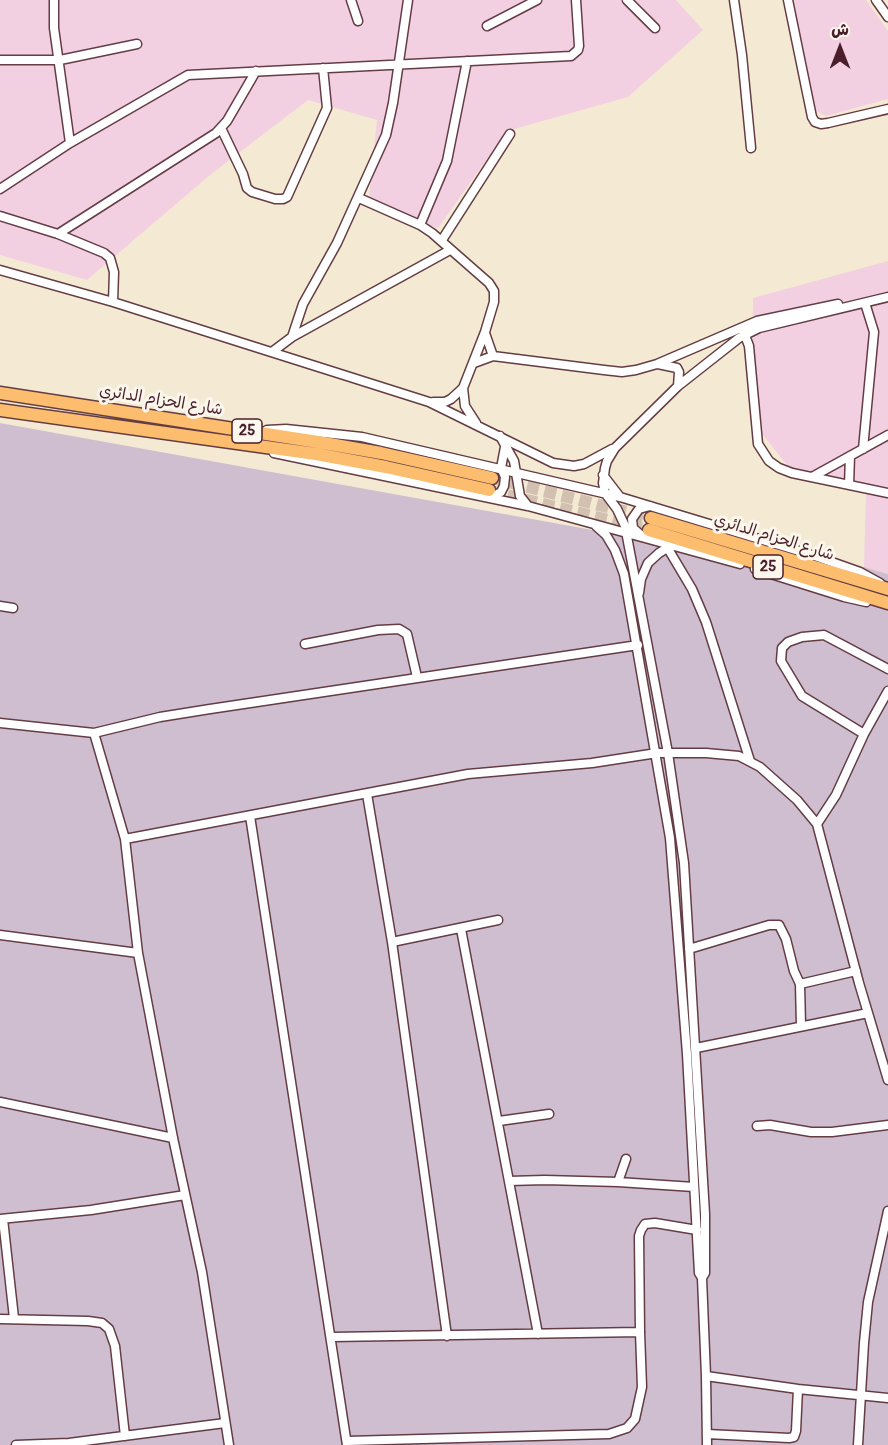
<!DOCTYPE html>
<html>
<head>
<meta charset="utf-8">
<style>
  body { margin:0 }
  #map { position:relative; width:888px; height:1445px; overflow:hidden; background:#f4ead3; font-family:Pangolin,"Playpen Sans Arabic",sans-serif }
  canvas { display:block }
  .north { position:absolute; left:810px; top:18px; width:60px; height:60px; -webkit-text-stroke:4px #fbf7ec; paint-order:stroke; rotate:0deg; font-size:16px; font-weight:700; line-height:24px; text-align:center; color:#4a1f2b }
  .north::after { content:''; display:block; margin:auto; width:21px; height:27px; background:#4a1f2b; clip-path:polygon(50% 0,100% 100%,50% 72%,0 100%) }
</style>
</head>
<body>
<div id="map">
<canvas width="888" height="1445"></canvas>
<div class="north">ش</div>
</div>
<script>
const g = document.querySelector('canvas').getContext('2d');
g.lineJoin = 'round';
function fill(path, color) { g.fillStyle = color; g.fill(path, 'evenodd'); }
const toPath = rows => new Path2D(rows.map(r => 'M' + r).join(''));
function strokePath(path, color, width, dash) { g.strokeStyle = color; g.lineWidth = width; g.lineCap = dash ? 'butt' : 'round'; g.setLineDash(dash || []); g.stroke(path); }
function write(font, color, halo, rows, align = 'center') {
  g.font = font + ' Pangolin,"Playpen Sans Arabic",sans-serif'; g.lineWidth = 6; g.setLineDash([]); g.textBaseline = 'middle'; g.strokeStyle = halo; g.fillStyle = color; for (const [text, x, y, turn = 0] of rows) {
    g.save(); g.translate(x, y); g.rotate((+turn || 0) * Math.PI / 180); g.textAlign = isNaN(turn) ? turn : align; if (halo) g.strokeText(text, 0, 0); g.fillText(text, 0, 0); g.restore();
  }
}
fill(toPath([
  [0,0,676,0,703,30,628,97,507,131,438,228,368,207,377,120,308,100,210,175,87,280,0,255],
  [792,0,866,0,888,31,888,99,826,116,816,111],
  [888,261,888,574,864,567,866,490,790,469,752,421,753,298]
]), '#f2d0e2');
fill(toPath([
  [0,423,626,536,864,567,888,574,888,1445,0,1445]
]), '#cfbed0');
strokePath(toPath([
  [492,478,651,518],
  [490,491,649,530]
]), '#d2c1b1', 12, [12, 6]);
const minor = toPath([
  [54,0,54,28,70,143],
  [351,0,358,21],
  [627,0,655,28],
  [734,0,742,55,751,148],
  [788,0,812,117,815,122,821,124,828,123,888,109],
  [876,0,888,17],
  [487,26,537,0],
  [0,60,60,60,137,44],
  [221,128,243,174,247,188,252,192,275,199,283,199,287,197,327,108,323,68],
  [0,189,70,143,188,75,571,56,578,50,579,46,576,0],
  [359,198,420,225,432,233,489,283,494,291,494,302,485,332,463,388,451,399,445,402,433,402],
  [0,216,58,234,104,253,110,258,114,272,113,302],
  [420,225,447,161,467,61],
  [58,234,216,133,227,121,256,71],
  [442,240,510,134],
  [0,270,113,302,429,402,553,463,574,466,584,464,612,449],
  [743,330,749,346,758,444,769,461,779,468,792,473,888,493],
  [485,333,493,356],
  [292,337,450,250],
  [272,352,292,337,303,304,337,243,386,135,393,103,408,0],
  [474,363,493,356,604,370,622,372,636,370,657,364,757,321,838,304],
  [658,364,677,368,679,372,678,386],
  [463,388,465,406,476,423],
  [267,430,286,429,362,437,620,497,812,555,860,572,880,583],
  [500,436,514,461,520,496,528,506],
  [863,449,874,332,865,303],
  [274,453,528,506,740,564],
  [603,475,620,497],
  [812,477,888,435],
  [849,485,850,456],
  [490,498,501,492,504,486,505,477,501,468,505,447],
  [596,526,606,535,615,550,624,574,670,838,687,1054,699,1273,702,1278,706,1376,707,1445],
  [642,536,633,528,632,519,639,509,650,506],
  [667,547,692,589,706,622,750,761],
  [755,569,844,597,866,602],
  [639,593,641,579,648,563,659,553,672,545],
  [0,606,13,608],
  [305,644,378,630,399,629,407,634,417,677],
  [0,723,94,733,160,717,210,709,638,645],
  [94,733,125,839,138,953,173,1138,202,1272,229,1445],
  [864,734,802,696,781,661,782,648,788,642,802,637,824,635,888,669],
  [367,794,392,942,447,1336],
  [250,816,347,1445],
  [817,824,836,795,864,734,888,691],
  [125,839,468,774,592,763,657,753,706,753,739,756,760,767,797,800,817,824,859,983,888,1080],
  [461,929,538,1334],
  [0,935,138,953],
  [392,942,498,920],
  [689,949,769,925,779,925,786,939,794,971,800,984,801,1026],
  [800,984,856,971],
  [696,1048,868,1013],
  [0,1102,173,1138],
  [499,1121,549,1114],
  [757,1126,770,1125,811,1132,832,1132,888,1125],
  [509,1181,545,1180,618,1182,694,1187],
  [618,1182,626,1159],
  [0,1219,91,1210,185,1195],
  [3,1219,14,1318],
  [702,1278,705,1273,705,1214,684,863,668,753,625,526,617,509,605,493,603,483,605,468,607,461,615,448,678,386,739,338,759,328,888,297],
  [0,1319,88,1321,102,1323,109,1329,115,1346,125,1436],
  [332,1337,640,1332],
  [706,1376,798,1389,888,1398],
  [707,1434,789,1438,794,1437,796,1431,798,1389],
  [347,1441,609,1434,627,1428,635,1419,642,1387,640,1332,639,1236,641,1230,645,1224,655,1223,697,1230],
  [16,1445,69,1443,225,1423],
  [858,1445,864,1343,868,1302,888,1211]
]);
const highway = toPath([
  [0,393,318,442,381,453,492,478],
  [0,410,316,454,386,467,489,490],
  [651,518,888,589],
  [649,530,888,603]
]);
strokePath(minor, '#643d44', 11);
strokePath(highway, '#643d44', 15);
strokePath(minor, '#fff', 8);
strokePath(highway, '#fcbd6f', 12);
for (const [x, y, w] of [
  [247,431,30],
  [768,567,30]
]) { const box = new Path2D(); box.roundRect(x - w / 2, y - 12, w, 24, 4.5); g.fillStyle = '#fbf7ec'; g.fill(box); strokePath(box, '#4a1f2b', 1.5); }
write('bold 15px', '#4a1f2b', null, [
  ["25",247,431],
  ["25",768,567]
]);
write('16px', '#4a1f2b', '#fbf7ec', [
  ["شارع الحزام الدائري",161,401,9],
  ["شارع الحزام الدائري",774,538,17]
]);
</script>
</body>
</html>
